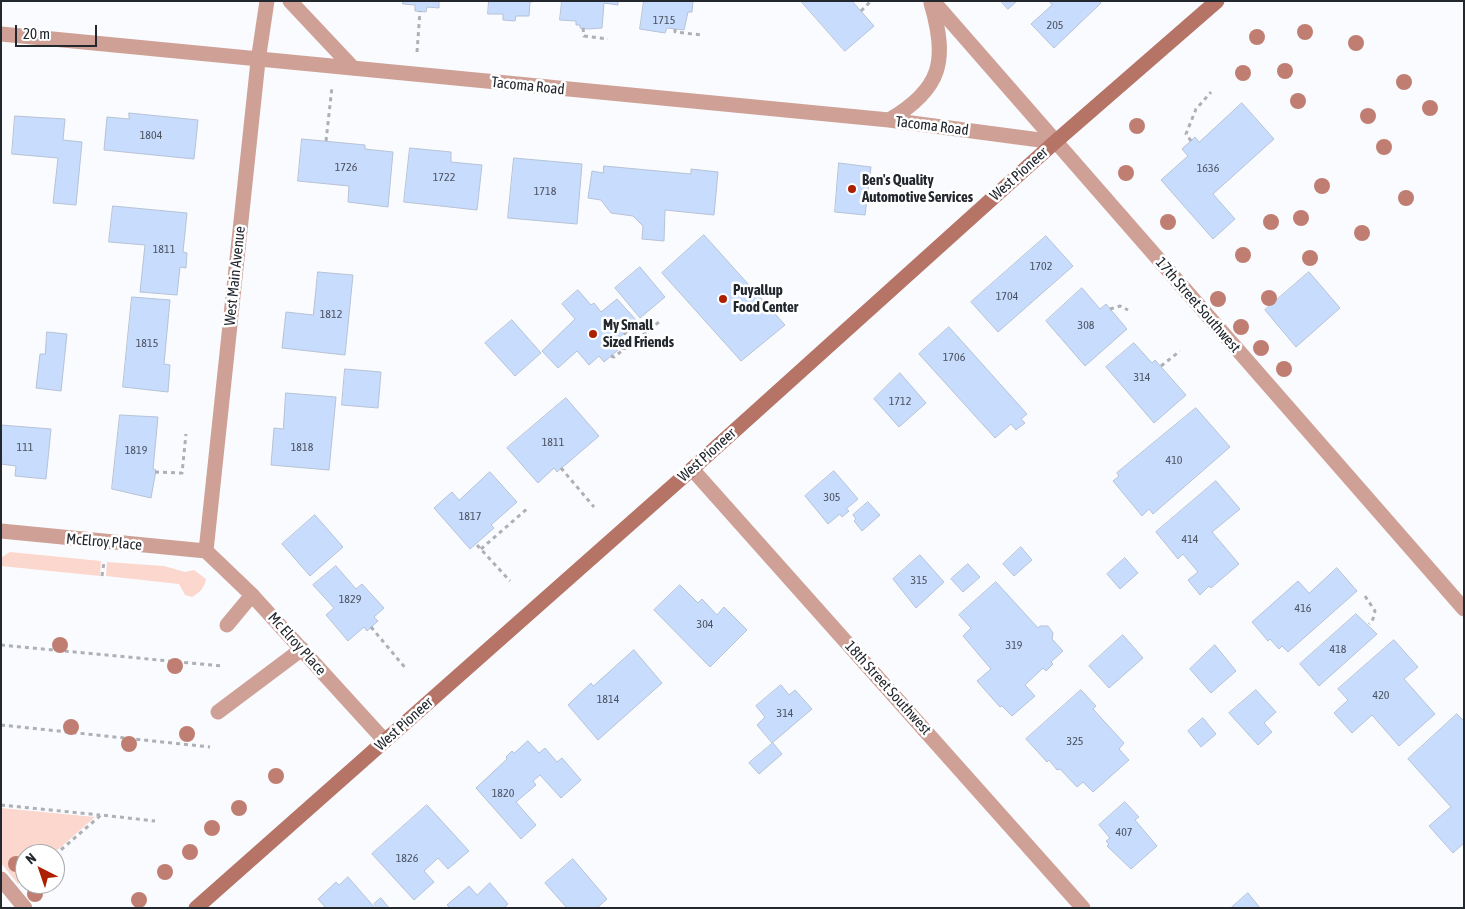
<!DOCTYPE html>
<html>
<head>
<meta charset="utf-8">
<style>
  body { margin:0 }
  #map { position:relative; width:1465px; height:909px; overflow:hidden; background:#f9fbff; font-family:"Asap Condensed",sans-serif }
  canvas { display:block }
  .frame { position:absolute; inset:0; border:2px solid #23272e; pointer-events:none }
  .north { position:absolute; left:15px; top:844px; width:50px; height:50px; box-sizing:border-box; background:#fff; border:1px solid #a7a9ab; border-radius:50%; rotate:319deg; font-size:14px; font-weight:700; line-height:20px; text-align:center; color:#23272e }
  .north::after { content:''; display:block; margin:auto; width:18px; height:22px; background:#ac1f00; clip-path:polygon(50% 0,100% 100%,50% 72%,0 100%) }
  .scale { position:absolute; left:15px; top:25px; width:82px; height:22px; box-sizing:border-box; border:2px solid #23272e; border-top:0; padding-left:6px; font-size:15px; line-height:18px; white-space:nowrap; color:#23272e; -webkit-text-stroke:4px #fff; paint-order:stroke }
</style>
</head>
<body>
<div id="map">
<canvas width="1465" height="909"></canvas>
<div class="frame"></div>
<div class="north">N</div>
<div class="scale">20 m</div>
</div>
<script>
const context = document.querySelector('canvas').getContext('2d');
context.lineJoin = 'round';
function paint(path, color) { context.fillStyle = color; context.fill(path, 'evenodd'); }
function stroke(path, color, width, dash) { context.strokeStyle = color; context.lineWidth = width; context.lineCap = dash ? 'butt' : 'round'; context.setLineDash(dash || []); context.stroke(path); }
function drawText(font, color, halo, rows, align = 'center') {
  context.font = font + ' "Asap Condensed",sans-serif'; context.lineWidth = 5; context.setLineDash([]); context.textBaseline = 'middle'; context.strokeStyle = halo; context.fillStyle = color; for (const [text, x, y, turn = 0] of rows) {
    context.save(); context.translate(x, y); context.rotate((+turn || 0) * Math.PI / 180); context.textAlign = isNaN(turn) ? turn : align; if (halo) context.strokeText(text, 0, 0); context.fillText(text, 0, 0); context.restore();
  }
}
const green = new Path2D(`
  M 10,552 L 101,561 L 100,576 L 1,566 L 2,557 Z
  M 107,562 L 164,566 L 185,572 L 194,570 L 206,579 C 204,589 200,592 192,597 L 185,595 L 179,584 L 106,576 Z
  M 1,808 L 95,817 L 53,854 L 25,854 L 25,878 L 18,884 L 1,863 Z`);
const building = new Path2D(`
  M 403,1 L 439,1 L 439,8 L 427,7 L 426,12 L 415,11 L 415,5 L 403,4 Z
  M 489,1 L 538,1 L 530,2 L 529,16 L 516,16 L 515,21 L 503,20 L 503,14 L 488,14 Z
  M 562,1 L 618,1 L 618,5 L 604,3 L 602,28 L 588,29 L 580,28 L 580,25 L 576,25 L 576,21 L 560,20 Z
  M 644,1 L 693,1 L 692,12 L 688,12 L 684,30 L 667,28 L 665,33 L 640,29 Z
  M 801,1 L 852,1 L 874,26 L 845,51 Z
  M 1001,1 L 1017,1 L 1008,9 Z
  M 1049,1 L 1099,1 L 1101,3 L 1054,48 L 1031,24 L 1052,5 Z
  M 1242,103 L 1274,139 L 1213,194 L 1235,219 L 1213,239 L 1161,180 L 1188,156 L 1182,149 L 1195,137 L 1199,142 Z
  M 129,113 L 198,120 L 194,159 L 104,150 L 107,117 L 129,119 Z
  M 15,116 L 65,119 L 63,140 L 82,142 L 76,205 L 53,203 L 58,158 L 12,154 Z
  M 302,139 L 365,145 L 365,149 L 393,152 L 388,207 L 348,202 L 349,186 L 298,181 Z
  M 410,148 L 451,152 L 451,162 L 482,165 L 477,210 L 404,202 Z
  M 514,158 L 582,164 L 577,224 L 508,218 Z
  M 839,163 L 871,167 L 865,215 L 835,212 Z
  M 604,166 L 691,174 L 691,169 L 718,172 L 714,215 L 665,210 L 664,241 L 642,239 L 643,226 L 633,216 L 611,213 L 601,200 L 588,198 L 592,171 L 603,173 Z
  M 113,206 L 187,213 L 183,252 L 187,253 L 186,268 L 180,267 L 177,295 L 140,292 L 145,245 L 109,242 Z
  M 704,235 L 785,325 L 741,361 L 662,273 Z
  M 1046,236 L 1073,266 L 998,332 L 971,302 Z
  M 640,267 L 665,297 L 640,318 L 615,288 Z
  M 318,272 L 353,275 L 345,355 L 282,348 L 286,312 L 313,315 Z
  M 1309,272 L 1340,308 L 1296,347 L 1265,310 Z
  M 1082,288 L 1100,309 L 1106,304 L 1127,329 L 1085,366 L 1046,321 Z
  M 578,290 L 591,305 L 594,303 L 601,312 L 617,299 L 637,321 L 613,344 L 618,350 L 604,362 L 599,356 L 589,365 L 577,351 L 558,368 L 542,351 L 575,319 L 562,304 Z
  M 132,297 L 170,300 L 164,364 L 170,365 L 168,392 L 123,387 Z
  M 512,320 L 541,353 L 515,376 L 485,343 Z
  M 949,327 L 1027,414 L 1021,419 L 1025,423 L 1016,430 L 1011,424 L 995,438 L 919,354 Z
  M 47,332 L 67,334 L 61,391 L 36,388 L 40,354 L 45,354 Z
  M 1134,343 L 1152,363 L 1155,360 L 1186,395 L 1154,423 L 1106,367 Z
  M 345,369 L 381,372 L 378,408 L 342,405 Z
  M 900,373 L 926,403 L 899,427 L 874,399 Z
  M 286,393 L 336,397 L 329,470 L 271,465 L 274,428 L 283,429 Z
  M 566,398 L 599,436 L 557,472 L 554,468 L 538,483 L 507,448 Z
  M 1196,408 L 1230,447 L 1153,514 L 1149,509 L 1142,516 L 1113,481 L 1119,476 L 1117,473 Z
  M 120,415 L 158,417 L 153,469 L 156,470 L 151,498 L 112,489 Z
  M 1,425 L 51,429 L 46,479 L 15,476 L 16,466 L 1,464 Z
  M 834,471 L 858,499 L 846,509 L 849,511 L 842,517 L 840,514 L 828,524 L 805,496 Z
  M 490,472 L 517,502 L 491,525 L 494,528 L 470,549 L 434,508 L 452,492 L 459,500 Z
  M 1216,481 L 1240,509 L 1212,532 L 1239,564 L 1211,588 L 1209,586 L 1200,595 L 1188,580 L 1198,572 L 1183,554 L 1178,559 L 1156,532 Z
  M 868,502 L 880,515 L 862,531 L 854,521 L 856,519 L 853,515 Z
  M 315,515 L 343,547 L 310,576 L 282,544 Z
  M 1021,547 L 1032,560 L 1014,576 L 1003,564 Z
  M 920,555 L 944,582 L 916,608 L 893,579 Z
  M 1125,558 L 1138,573 L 1120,589 L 1107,574 Z
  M 968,564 L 980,577 L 963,592 L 951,579 Z
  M 336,566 L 356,589 L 362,584 L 384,608 L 374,617 L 378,621 L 367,631 L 364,627 L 348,641 L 326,615 L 334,608 L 313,585 Z
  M 1337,568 L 1357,591 L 1288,652 L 1282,646 L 1279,649 L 1270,639 L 1268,641 L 1252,622 L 1298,581 L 1309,593 Z
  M 996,582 L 1038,628 L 1040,626 L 1048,626 L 1053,633 L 1052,639 L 1063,651 L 1051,662 L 1053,664 L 1046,671 L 1043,668 L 1025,685 L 1035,696 L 1012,716 L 1002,706 L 1000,707 L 977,681 L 991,669 L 963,636 L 971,628 L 959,615 Z
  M 680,585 L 698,603 L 702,599 L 717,615 L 724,607 L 747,630 L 710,667 L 654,610 Z
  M 1356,614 L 1377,634 L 1319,686 L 1300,664 Z
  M 1123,635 L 1143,658 L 1109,688 L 1089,666 Z
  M 1394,640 L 1418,667 L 1404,679 L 1435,714 L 1399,746 L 1372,715 L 1352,733 L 1334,713 L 1348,700 L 1338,689 Z
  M 1215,645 L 1236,671 L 1211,693 L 1190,669 Z
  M 634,650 L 662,683 L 598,740 L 568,705 L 591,683 L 593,686 Z
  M 781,685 L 789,695 L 795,690 L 812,709 L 772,743 L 757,725 L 765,717 L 756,706 Z
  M 1081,690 L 1096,706 L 1093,709 L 1124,743 L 1119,749 L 1129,760 L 1093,792 L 1083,782 L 1077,787 L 1060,769 L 1057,770 L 1049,760 L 1047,762 L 1026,739 Z
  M 1256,690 L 1276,712 L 1264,723 L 1272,732 L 1258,745 L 1229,713 Z
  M 1457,714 L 1464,721 L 1464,843 L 1453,853 L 1429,826 L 1451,807 L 1408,759 Z
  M 1203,718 L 1216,734 L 1201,747 L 1188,731 Z
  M 528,741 L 539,753 L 545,748 L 557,762 L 562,758 L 581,780 L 561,798 L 540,775 L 533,781 L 536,785 L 516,802 L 536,825 L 521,839 L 476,788 L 507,759 L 506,757 L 512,751 L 514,753 Z
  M 773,743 L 782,754 L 759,774 L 749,763 Z
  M 1125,802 L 1139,817 L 1135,820 L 1157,846 L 1131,869 L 1107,846 L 1109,844 L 1106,841 L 1110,838 L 1099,825 Z
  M 427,805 L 469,851 L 448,869 L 438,858 L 424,871 L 434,882 L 414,900 L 372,854 Z
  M 573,859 L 607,899 L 597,908 L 567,908 L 545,883 Z
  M 348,877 L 375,908 L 326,908 L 318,899 L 336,882 L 339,885 Z
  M 490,883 L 508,904 L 504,908 L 450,908 L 447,905 L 469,886 L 477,895 Z
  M 1248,893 L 1260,908 L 1231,908 Z
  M 381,898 L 389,908 L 391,908 L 377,908 L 374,904 Z`);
const path = new Path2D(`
  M 861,11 L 871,1
  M 583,28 L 584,36 L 608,39
  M 675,29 L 675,32 L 702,35
  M 417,52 L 420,11
  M 326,141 L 332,87
  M 1191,141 L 1186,134 L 1196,109 L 1211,92
  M 1110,309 L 1120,306 L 1128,310
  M 623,350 L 623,335 L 640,320 L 648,330
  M 611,356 L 614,357 L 659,322
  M 1161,366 L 1180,351
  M 561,468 L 594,507
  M 155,472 L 182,473 L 186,434
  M 477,545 L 510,581
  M 481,549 L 528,508
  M 102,576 L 104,562
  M 1365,596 L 1375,611 L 1373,619 L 1369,624
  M 371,627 L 407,670
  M 1,645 L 222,666
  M 1,725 L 210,747
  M 1,805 L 100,815
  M 55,855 L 101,815 L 155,821`);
const lane = new Path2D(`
  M 227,625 L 252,595
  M 218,712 L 302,649
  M 1,879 L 25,908`);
const street = new Path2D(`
  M 290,1 L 353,68
  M 933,1 L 1464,609
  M 1,34 L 889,120 L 1055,142
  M 889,120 C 942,89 948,60 931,3
  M 692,469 L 1083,908
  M 1,531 L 206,551
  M 206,551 L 258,61 L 267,1
  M 206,551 L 252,595 L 385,741`);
const secondary = new Path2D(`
  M 196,908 L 692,469 L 1055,142 L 1217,1`);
const trees = [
  [1305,32],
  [1257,37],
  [1356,43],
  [1285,71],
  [1243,73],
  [1404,82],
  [1298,101],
  [1430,108],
  [1368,116],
  [1137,126],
  [1384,147],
  [1126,173],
  [1322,186],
  [1406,198],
  [1301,218],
  [1168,222],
  [1271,222],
  [1362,233],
  [1243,255],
  [1310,258],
  [1269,298],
  [1218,299],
  [1241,327],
  [1261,348],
  [1284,369],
  [60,645],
  [175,666],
  [71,727],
  [187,734],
  [129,744],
  [276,776],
  [239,808],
  [212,828],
  [190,852],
  [16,864],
  [165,872],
  [35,894],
  [139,900]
];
const markers = [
  [852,189,5,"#ac1f00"],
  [723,299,5,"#ac1f00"],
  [593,334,5,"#ac1f00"]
];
const numberNames = [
  ["1715",664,20],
  ["205",1055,25],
  ["1804",151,135],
  ["1726",346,167],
  ["1636",1208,168],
  ["1722",444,177],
  ["1718",545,191],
  ["1811",164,249],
  ["1702",1041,266],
  ["1704",1007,296],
  ["1812",331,314],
  ["308",1086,325],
  ["1815",147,343],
  ["1706",954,357],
  ["314",1142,377],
  ["1712",900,401],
  ["1811",553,442],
  ["111",25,447],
  ["1818",302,447],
  ["1819",136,450],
  ["410",1174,460],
  ["305",832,497],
  ["1817",470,516],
  ["414",1190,539],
  ["315",919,580],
  ["1829",350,599],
  ["416",1303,608],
  ["304",705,624],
  ["319",1014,645],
  ["418",1338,649],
  ["420",1381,695],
  ["1814",608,699],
  ["314",785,713],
  ["325",1075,741],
  ["1820",503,793],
  ["407",1124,832],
  ["1826",407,858]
];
const streetNames = [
  ["Tacoma Road",528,86,6],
  ["Tacoma Road",932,126,7],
  ["West Pioneer",1019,174,-42],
  ["West Main Avenue",235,276,-84],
  ["17th Street Southwest",1198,305,49],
  ["West Pioneer",707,455,-42],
  ["McElroy Place",104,542,5],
  ["Mc Elroy Place",297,644,48],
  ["18th Street Southwest",888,688,48],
  ["West Pioneer",404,724,-42]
];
const poiNames = [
  ["Ben's Quality",862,180],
  ["Automotive Services",862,197],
  ["Puyallup",733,290],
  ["Food Center",733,307],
  ["My Small",603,325],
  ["Sized Friends",603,342]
];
paint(green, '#fcd7ce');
paint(building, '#c8dcfe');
stroke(building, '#b6c2d5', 1);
stroke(path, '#adb0b5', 3, [4, 4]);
stroke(lane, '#cfa196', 15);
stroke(street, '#cfa196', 15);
stroke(secondary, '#b67466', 15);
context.fillStyle = '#c07e73';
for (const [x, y] of trees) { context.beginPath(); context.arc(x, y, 8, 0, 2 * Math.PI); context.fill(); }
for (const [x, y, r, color] of markers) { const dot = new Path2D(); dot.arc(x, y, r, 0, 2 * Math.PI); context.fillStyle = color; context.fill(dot); stroke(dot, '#fff', 2); }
drawText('12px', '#4c5462', null, numberNames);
drawText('15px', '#23272e', '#fff', streetNames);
drawText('bold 15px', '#23272e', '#fff', poiNames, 'left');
</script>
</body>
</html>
